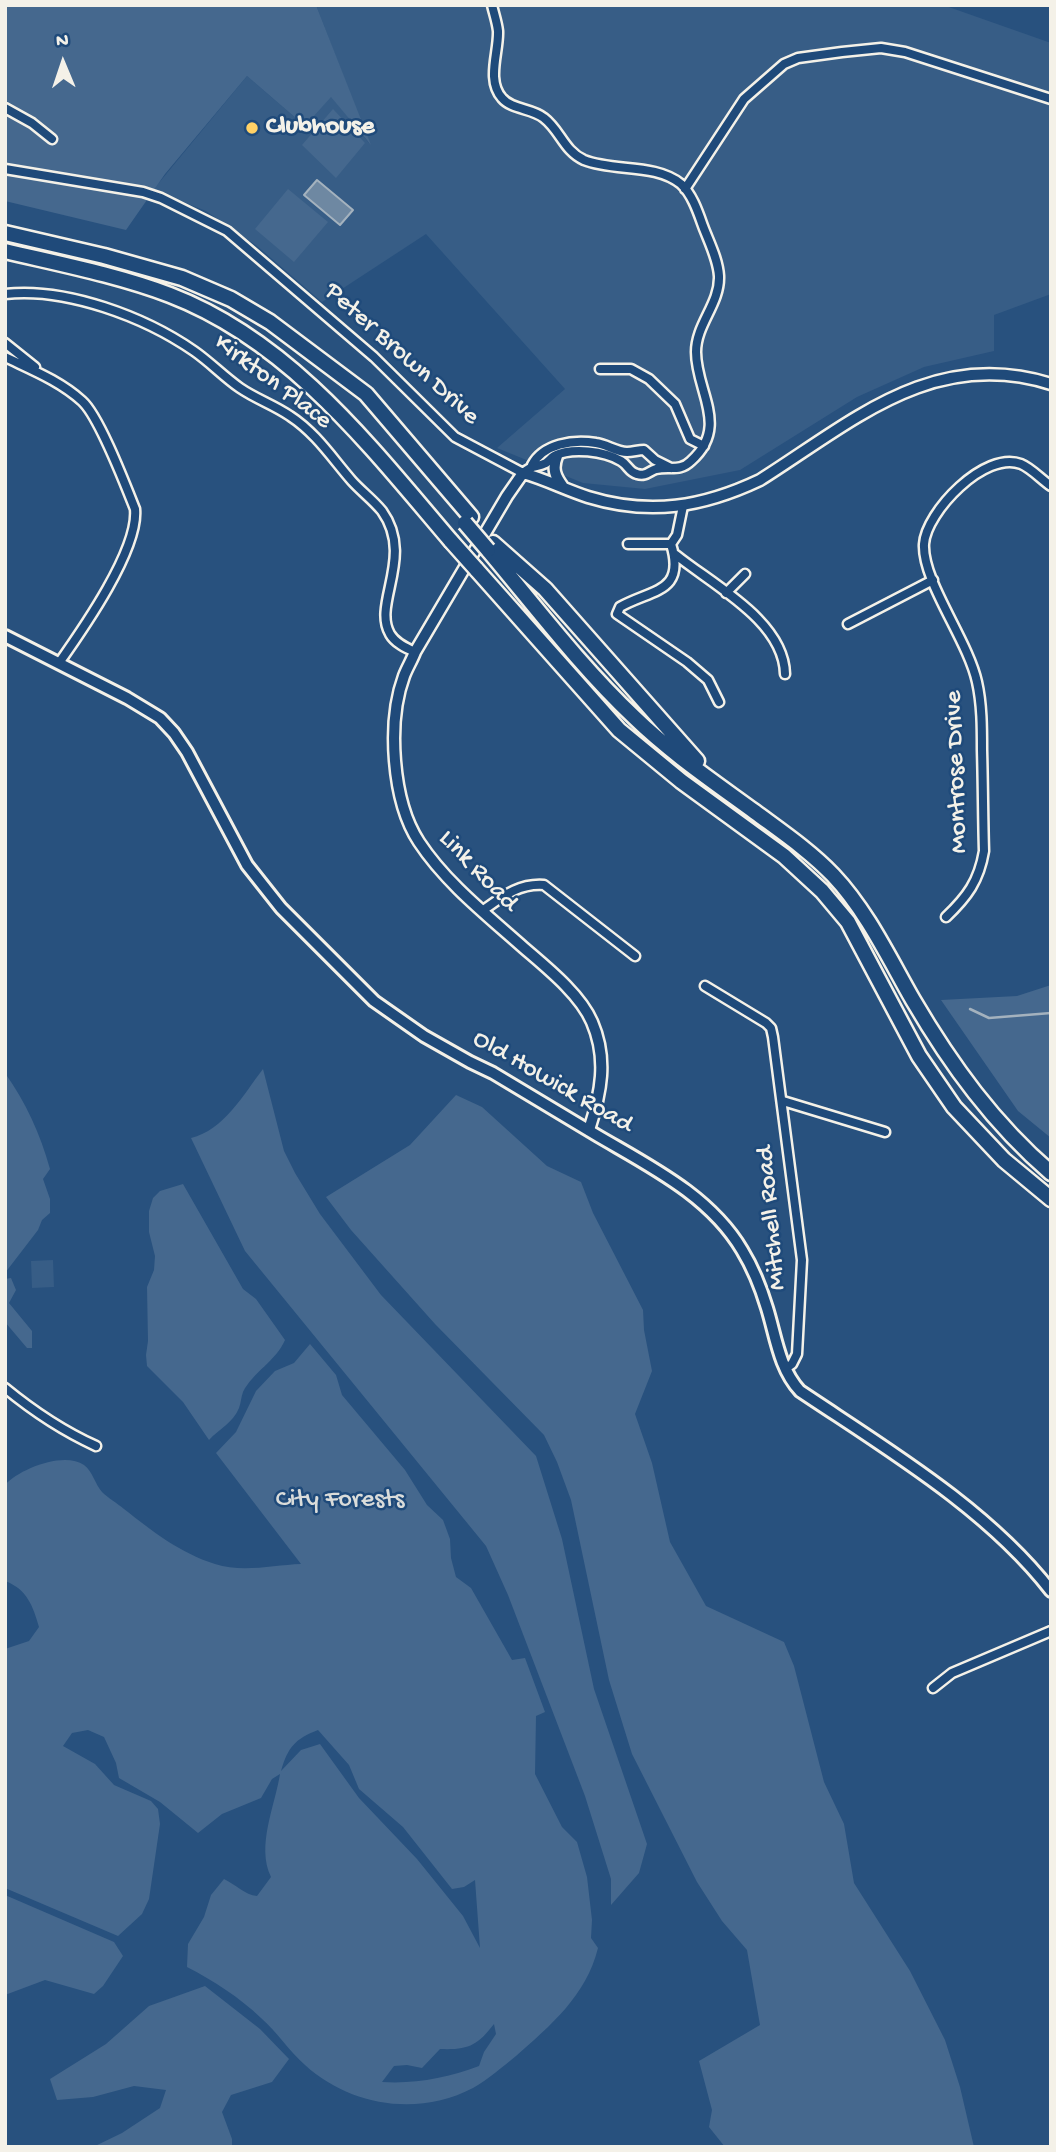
<!DOCTYPE html>
<html>
<head>
<meta charset="utf-8">
<style>
  body { margin:0 }
  #map { position:relative; width:1056px; height:2152px; overflow:hidden; background:#28517e; font-family:"Gochi Hand",sans-serif }
  canvas { display:block }
  .frame { position:absolute; inset:0; border:7px solid #f4f1e8; pointer-events:none }
  .north { position:absolute; left:28px; top:28px; width:70px; height:70px; -webkit-text-stroke:5px #1f4a7a; paint-order:stroke; rotate:358deg; font-size:19px; font-weight:700; line-height:28px; text-align:center; color:#f4f1e8 }
  .north::after { content:''; display:block; margin:auto; width:24px; height:32px; background:#f4f1e8; clip-path:polygon(50% 0,100% 100%,50% 72%,0 100%) }
</style>
</head>
<body>
<div id="map">
<canvas width="1056" height="2152"></canvas>
<div class="frame"></div>
<div class="north">N</div>
</div>
<script>
const context = document.querySelector('canvas').getContext('2d');
context.lineJoin = 'round';
function paint(path, color) { context.fillStyle = color; context.fill(path, 'evenodd'); }
function stroke(path, color, width, dash) { context.strokeStyle = color; context.lineWidth = width; context.lineCap = dash ? 'butt' : 'round'; context.setLineDash(dash || []); context.stroke(path); }
function drawText(font, color, halo, rows, align = 'center') {
  context.font = font + ' "Gochi Hand",sans-serif'; context.lineWidth = 5; context.setLineDash([]); context.textBaseline = 'middle'; context.strokeStyle = halo; context.fillStyle = color; for (const [text, x, y, turn = 0] of rows) {
    context.save(); context.translate(x, y); context.rotate((+turn || 0) * Math.PI / 180); context.textAlign = isNaN(turn) ? turn : align; if (halo) context.strokeText(text, 0, 0); context.fillText(text, 0, 0); context.restore();
  }
}
const built = new Path2D(`
  M 316,5 L 943,5 L 1051,43 L 1051,294 L 994,315 L 994,351 L 924,367 L 857,397 L 740,470 L 645,489 L 583,483 L 497,448 L 565,389 L 426,234 L 322,302 L 257,246 L 206,211 L 153,190 L 247,76 L 305,126 L 331,96 L 369,143 Z
  M 53,1260 L 54,1287 L 32,1288 L 31,1261 Z`);
const green = new Path2D(`
  M 5,5 L 316,5 L 371,145 L 331,97 L 305,126 L 247,76 L 165,174 L 126,230 L 5,201 Z
  M 333,109 L 365,143 L 336,178 L 302,145 Z
  M 288,189 L 328,222 L 294,262 L 255,229 Z
  M 1051,985 L 1051,1138 L 1018,1111 L 941,1000 L 1017,996 Z
  M 263,1069 L 284,1151 L 295,1173 L 320,1214 L 381,1295 L 536,1456 L 562,1539 L 594,1689 L 647,1844 L 639,1873 L 611,1905 L 611,1879 L 585,1796 L 508,1595 L 486,1546 L 245,1251 L 191,1138 C 224,1130 243,1095 263,1069 Z
  M 5,1073 C 26,1103 40,1133 50,1169 L 43,1179 L 50,1199 L 50,1213 L 42,1220 L 38,1230 L 5,1273 Z
  M 456,1095 L 482,1107 L 547,1166 L 581,1182 L 593,1213 L 643,1310 L 644,1330 L 652,1371 L 635,1414 L 652,1463 L 670,1542 L 706,1606 L 784,1642 L 794,1666 L 824,1782 L 844,1824 L 854,1883 L 910,1971 L 945,2040 L 960,2087 L 974,2147 L 725,2147 L 709,2127 L 712,2110 L 699,2061 L 760,2025 L 747,1950 L 722,1921 L 697,1882 L 632,1754 L 609,1680 L 571,1500 L 557,1462 L 544,1435 L 435,1324 L 351,1230 L 326,1197 L 410,1145 Z
  M 183,1184 L 243,1289 L 256,1299 L 285,1340 C 276,1361 253,1372 243,1392 C 241,1397 241,1403 239,1408 C 233,1423 219,1429 209,1440 L 183,1402 L 147,1366 L 146,1355 L 148,1341 L 147,1287 L 154,1270 L 155,1256 L 149,1232 L 149,1211 L 153,1198 L 160,1191 Z
  M 11,1278 L 16,1290 L 9,1303 L 32,1331 L 32,1348 L 27,1348 L 5,1322 L 5,1279 Z
  M 310,1344 L 336,1375 L 342,1395 L 405,1470 L 427,1505 L 443,1520 L 450,1539 L 451,1558 L 456,1577 L 471,1588 L 512,1660 L 525,1658 L 545,1712 L 536,1716 L 535,1774 L 562,1827 L 577,1842 L 587,1877 L 592,1920 L 591,1938 L 598,1948 C 586,1996 551,2025 516,2056 C 502,2067 489,2079 473,2088 C 418,2117 350,2106 305,2065 C 289,2051 277,2032 261,2018 C 239,1997 214,1981 187,1967 L 188,1944 L 204,1917 L 211,1895 L 224,1879 C 235,1884 245,1895 257,1896 L 271,1877 C 256,1846 275,1806 280,1774 L 272,1779 L 261,1798 L 222,1814 L 198,1833 L 160,1802 L 119,1778 L 116,1763 L 104,1737 L 88,1730 L 72,1733 L 63,1746 L 95,1764 L 114,1785 L 151,1801 L 158,1809 L 160,1824 L 149,1899 L 142,1914 L 118,1936 L 5,1888 L 5,1649 L 29,1641 L 39,1627 C 33,1606 27,1589 5,1581 L 5,1485 C 19,1469 64,1451 84,1465 C 93,1472 95,1484 102,1492 C 108,1498 117,1503 124,1509 C 152,1531 180,1553 215,1564 C 242,1573 274,1565 301,1564 L 216,1453 L 236,1432 L 256,1391 L 275,1371 L 294,1363 ZM 318,1730 L 349,1765 L 359,1789 L 403,1827 L 452,1889 L 464,1887 L 475,1880 L 480,1948 L 463,1916 L 417,1859 L 359,1798 L 320,1744 L 301,1750 L 281,1771 C 288,1747 295,1739 318,1730 ZM 494,2024 L 496,2034 L 484,2052 L 479,2066 C 447,2078 416,2084 382,2082 L 394,2066 L 407,2065 L 422,2068 L 440,2049 C 468,2050 477,2046 494,2024 Z
  M 5,1895 L 114,1942 L 123,1956 L 103,1986 L 94,1994 L 45,1980 L 5,1995 Z
  M 205,1986 L 260,2029 L 289,2059 L 272,2082 L 231,2095 L 222,2112 L 232,2139 L 232,2147 L 93,2147 L 122,2133 L 160,2108 L 166,2090 L 134,2086 L 93,2097 L 57,2100 L 50,2079 L 106,2044 L 149,2006 Z`);
const water = new Path2D(`
  M 317,180 L 353,210 L 340,225 L 304,195 Z`);
const stream = new Path2D(`
  M 970,1009 L 989,1018 L 1051,1013`);
const minor = new Path2D(`
  M 5,108 L 32,123 L 52,139
  M 5,169 L 143,192 L 161,198 L 227,231 L 374,357 L 455,437 L 523,473 C 533,464 536,468 546,463 C 549,461 551,458 554,456 C 572,447 604,451 621,461 C 628,465 629,472 637,474 C 646,477 649,471 656,469 C 670,466 680,472 691,461 C 730,426 696,392 696,352 C 696,324 720,304 719,276 C 718,259 709,242 703,226 C 698,212 692,194 681,184 C 655,163 614,172 584,160 C 564,151 560,130 544,118 C 532,108 512,110 502,98 C 486,80 499,52 498,31 C 497,22 494,14 492,5
  M 685,189 L 744,99 L 784,64 L 798,58 L 842,52 L 881,48 L 905,52 L 1051,99
  M 5,294 C 66,287 145,317 194,351 C 210,362 224,377 240,388 C 256,399 274,405 290,416 C 316,433 332,458 352,481 C 361,491 373,500 382,511 C 415,557 372,604 390,634 C 395,643 406,648 415,652
  M 5,343 L 35,367
  M 5,357 C 32,370 60,381 82,401 C 99,416 125,484 135,509 C 139,549 83,629 59,663
  M 600,369 L 631,369 L 649,379 L 675,404 L 690,439 L 704,446
  M 532,465 C 543,444 573,439 596,443 C 606,444 617,452 627,452 C 633,452 638,450 644,450 L 655,460 L 671,468
  M 628,544 L 671,544 L 677,535 L 683,506
  M 671,544 C 686,593 652,589 620,607 L 617,614 L 687,662 L 708,680 L 719,702
  M 676,555 C 713,585 784,621 785,674
  M 726,593 L 745,574
  M 848,624 L 933,580
  M 482,911 C 502,897 519,883 544,885 L 635,956
  M 946,917 C 967,897 979,881 984,851 C 983,818 983,784 982,750 C 982,728 982,704 977,682 C 968,640 922,581 924,544 C 926,512 985,450 1021,464 C 1031,468 1042,480 1051,486
  M 705,986 L 766,1023 L 771,1028 L 773,1037 L 802,1260 L 797,1354 L 792,1364 L 785,1369
  M 783,1101 L 885,1132
  M 5,1388 C 33,1411 63,1431 96,1446
  M 933,1688 L 952,1673 L 1051,1631`);
const tertiary = new Path2D(`
  M 557,456 C 552,469 555,476 563,487
  M 589,1130 C 601,1093 608,1059 592,1022 C 580,994 546,967 524,948 C 487,915 446,883 419,842 C 392,801 387,722 404,676 C 407,668 412,660 415,652 L 507,496 L 523,473 C 545,479 566,490 588,497 C 650,516 703,507 760,480 C 852,422 933,347 1051,384`);
const secondary = new Path2D(`
  M 5,636 L 127,698 L 160,718 L 174,733 L 187,752 L 247,865 L 281,908 L 374,1001 L 424,1036 L 470,1062 L 493,1073 C 528,1094 563,1115 598,1136 C 651,1167 710,1196 742,1250 C 753,1268 761,1288 767,1308 C 776,1337 779,1368 800,1391 C 885,1448 988,1509 1051,1591`);
const motorway = new Path2D(`
  M 5,233 L 104,256 L 182,278 L 231,299 L 270,322 L 366,394 L 471,517
  M 5,251 C 60,264 117,275 170,295 C 290,341 370,446 451,541
  M 493,543 L 545,589 L 697,761
  M 488,550 C 535,606 581,667 634,717 C 671,753 714,782 755,812 C 782,832 810,851 833,875 C 867,911 889,958 913,1000 C 951,1065 994,1124 1051,1173
  M 476,569 L 619,730 L 681,781 L 784,856 L 822,891 L 848,922 L 919,1056 L 954,1107 L 1004,1160 L 1051,1199`);
const motorwayBridge = new Path2D(`
  M 465,523 L 488,550
  M 451,541 L 476,569`);
const markers = [
  [252,128,7,"#ffd166"]
];
const poiNames = [
  ["Clubhouse",266,128]
];
const streetNames = [
  ["Peter Brown Drive",401,355,42],
  ["Kirkton Place",272,383,37],
  ["Montrose Drive",958,772,-92],
  ["Link Road",477,872,46],
  ["Old Howick Road",552,1083,30],
  ["Mitchell Road",773,1218,-95]
];
const parkNames = [
  ["City Forests",340,1501]
];
paint(built, '#375d86');
paint(green, '#45688e');
paint(water, '#6e88a2');
stroke(water, '#a4b2be', 2);
stroke(stream, '#a4b2be', 2.5);
stroke(minor, '#f4f1e8', 13);
stroke(tertiary, '#f4f1e8', 15);
stroke(secondary, '#f4f1e8', 16);
stroke(motorway, '#f4f1e8', 19);
stroke(minor, '#1f4a7a', 8);
stroke(tertiary, '#1f4a7a', 10);
stroke(secondary, '#1f4a7a', 10);
stroke(motorway, '#1f4a7a', 14);
stroke(motorwayBridge, '#f4f1e8', 19, []);
stroke(motorwayBridge, '#1f4a7a', 14);
for (const [x, y, r, color] of markers) { const dot = new Path2D(); dot.arc(x, y, r, 0, 2 * Math.PI); context.fillStyle = color; context.fill(dot); stroke(dot, '#1f4a7a', 2.5); }
drawText('bold 26px', '#f4f1e8', '#1f4a7a', poiNames, 'left');
drawText('26px', '#f4f1e8', '#1f4a7a', streetNames);
drawText('26px', '#dadcda', '#1f4a7a', parkNames);
</script>
</body>
</html>
